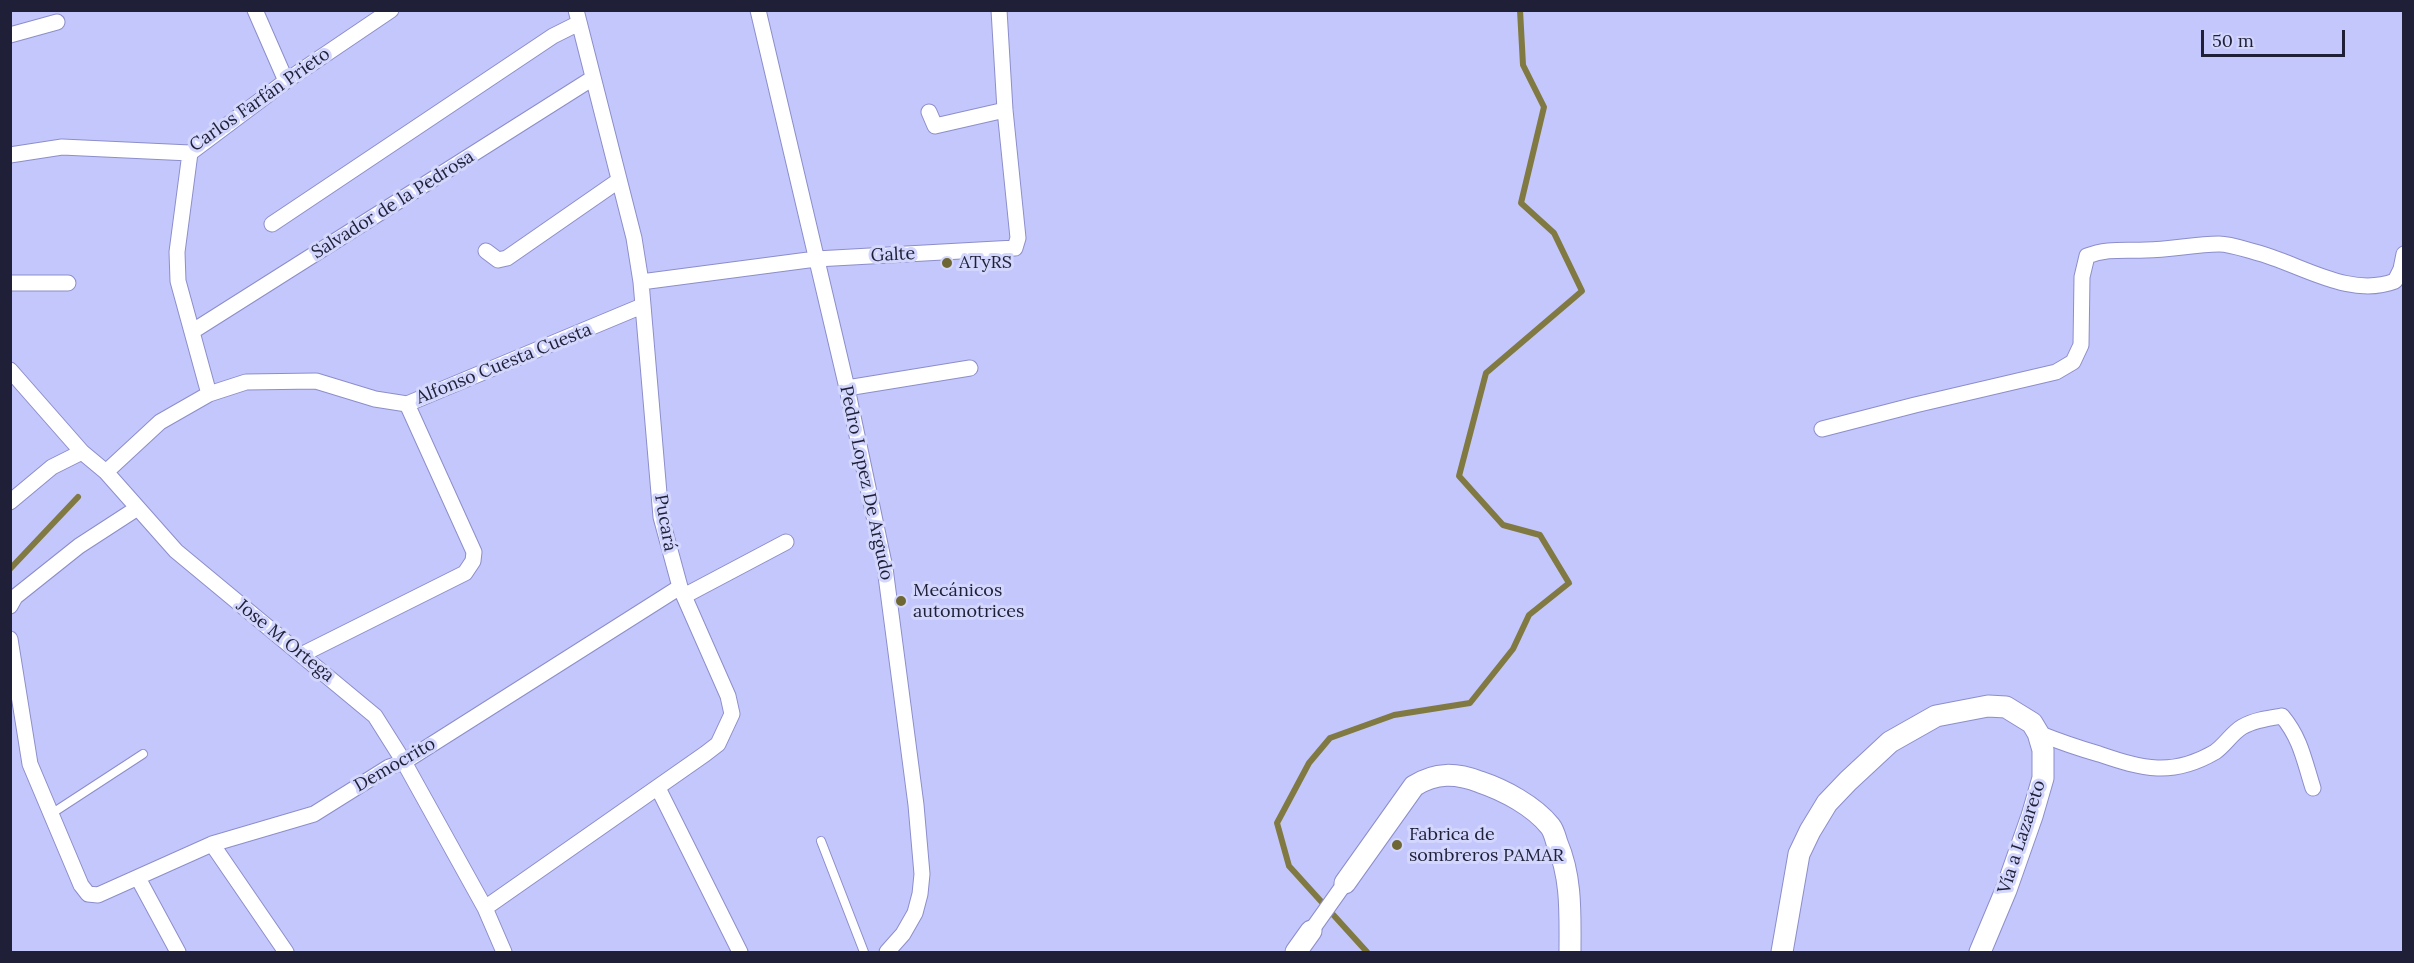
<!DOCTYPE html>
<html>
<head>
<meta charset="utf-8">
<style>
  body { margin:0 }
  #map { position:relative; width:2414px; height:963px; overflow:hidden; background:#c4c7fb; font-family:Lora,serif }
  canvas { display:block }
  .frame { position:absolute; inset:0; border:12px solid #1f1f37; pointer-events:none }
  .scale { position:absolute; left:2201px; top:30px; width:144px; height:27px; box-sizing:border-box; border:3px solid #1f1f37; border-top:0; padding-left:8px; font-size:18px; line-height:21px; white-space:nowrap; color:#1f1f37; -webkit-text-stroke:4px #d3d6fd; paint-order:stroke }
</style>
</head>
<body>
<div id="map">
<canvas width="2414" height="963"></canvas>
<div class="frame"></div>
<div class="scale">50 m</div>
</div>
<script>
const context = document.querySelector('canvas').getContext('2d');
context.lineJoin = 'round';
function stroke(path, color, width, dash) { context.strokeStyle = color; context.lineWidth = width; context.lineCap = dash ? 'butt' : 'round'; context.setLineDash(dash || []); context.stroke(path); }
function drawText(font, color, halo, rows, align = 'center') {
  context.font = font + ' Lora,serif'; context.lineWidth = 6; context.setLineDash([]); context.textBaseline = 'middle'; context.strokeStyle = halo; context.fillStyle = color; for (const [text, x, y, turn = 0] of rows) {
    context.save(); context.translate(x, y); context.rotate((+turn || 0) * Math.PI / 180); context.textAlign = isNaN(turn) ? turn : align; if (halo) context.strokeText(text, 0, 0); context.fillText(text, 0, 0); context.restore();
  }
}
const stream = new Path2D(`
  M 10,569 L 78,497
  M 1367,952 L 1289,866 L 1277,823 L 1309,763 L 1330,738 L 1394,715 L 1470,703 L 1513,649 L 1529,615 L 1569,583 L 1540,535 L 1503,525 L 1459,476 L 1486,373 L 1582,291 L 1554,233 L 1521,203 L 1544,107 L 1523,65 L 1520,10`);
const lane = new Path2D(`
  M 51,814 L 143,754
  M 821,841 L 864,952`);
const street = new Path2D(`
  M 255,10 L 286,81
  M 758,10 L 847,388 L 885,568 L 916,805 L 922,874 L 920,894 L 915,913 L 903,934 L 887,952
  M 10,35 L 57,22
  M 929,112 L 935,126 L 1005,110
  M 190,153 L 177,252 L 178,281 L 209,394
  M 10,155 L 62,147 L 190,153 L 286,81 L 391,10
  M 272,224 L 553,36 L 579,23
  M 486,251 L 498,260 L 507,258 L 618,181
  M 641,282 L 816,259 L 1015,248 L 1018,238 L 1005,110 L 999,10
  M 10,283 L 68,283
  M 193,331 L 593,78
  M 10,370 L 82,452 L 106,472 L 176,551 L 375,716 L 404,762 L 485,908 L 504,952
  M 847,388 L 970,368
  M 1822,429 L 1915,405 L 2056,372 L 2073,362 L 2081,345 L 2082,277 L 2087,256 C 2107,248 2125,251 2146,250 C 2170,250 2195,244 2219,244 C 2230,244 2244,249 2255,252 C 2299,263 2349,299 2395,281 L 2401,269 L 2404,254
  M 106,472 L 160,422 L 209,394 L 246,382 L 316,381 L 375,399 L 407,404 L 642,306
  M 10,502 L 52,467 L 82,452
  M 684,596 L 786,542
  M 10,606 L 15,597 L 79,546 L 136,509
  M 10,639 L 30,764 L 81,885 L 88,894 L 98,895 L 212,844 L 314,814 L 389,767 L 404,762 L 680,587
  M 303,654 L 465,573 L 473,561 L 474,552 L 407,404
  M 2038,733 C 2058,741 2078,748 2099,754 C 2143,769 2172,777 2215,752 C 2225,745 2232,733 2242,727 C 2254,720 2269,718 2282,716 C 2301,739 2304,760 2313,788
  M 658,788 L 740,952
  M 212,844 L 286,952
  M 138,878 L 178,952
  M 485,908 L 705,754 L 718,744 L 732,714 L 728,696 L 680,587 L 661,517 L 641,282 L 634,238 L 576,10
  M 1311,931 L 1345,883`);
const secondary = new Path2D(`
  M 1345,883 L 1414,786 C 1436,772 1456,773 1480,782 C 1504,790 1534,806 1550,826 C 1554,831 1555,837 1557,843 C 1572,878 1570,915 1570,952
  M 1296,952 L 1311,931
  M 1782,952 L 1799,854 L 1810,831 L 1827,803 L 1848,781 L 1890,742 L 1936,716 L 1988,706 L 2006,707 L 2032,723 L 2038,733 L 2043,750 L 2043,778 L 2032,816 L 2006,890 L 1980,952`);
const markers = [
  [947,263,6,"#6e6734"],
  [901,601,6,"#6e6734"],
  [1397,845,6,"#6e6734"]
];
const streetNames = [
  ["Carlos Farfán Prieto",260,100,-35],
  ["Salvador de la Pedrosa",393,205,-32],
  ["Galte",893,255,-3],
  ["Alfonso Cuesta Cuesta",504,364,-22],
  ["Pedro Lopez De Argudo",866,483,78],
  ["Pucará",665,523,80],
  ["Jose M Ortega",285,641,39],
  ["Democrito",395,765,-30],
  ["Vía a Lazareto",2022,837,-72]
];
const poiNames = [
  ["ATyRS",959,263],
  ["Mecánicos",913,591],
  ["automotrices",913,612],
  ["Fabrica de",1409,835],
  ["sombreros PAMAR",1409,856]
];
stroke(stream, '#817942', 6);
stroke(lane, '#8c8ecb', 10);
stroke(street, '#8c8ecb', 17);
stroke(secondary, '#8c8ecb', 23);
stroke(lane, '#fff', 8);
stroke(street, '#fff', 15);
stroke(secondary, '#fff', 21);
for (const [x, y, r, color] of markers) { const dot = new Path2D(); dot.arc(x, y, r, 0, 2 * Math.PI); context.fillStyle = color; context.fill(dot); stroke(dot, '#d3d6fd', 2); }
drawText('18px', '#1f1f37', '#d3d6fd', streetNames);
drawText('18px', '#1f1f37', '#d3d6fd', poiNames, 'left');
</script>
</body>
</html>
